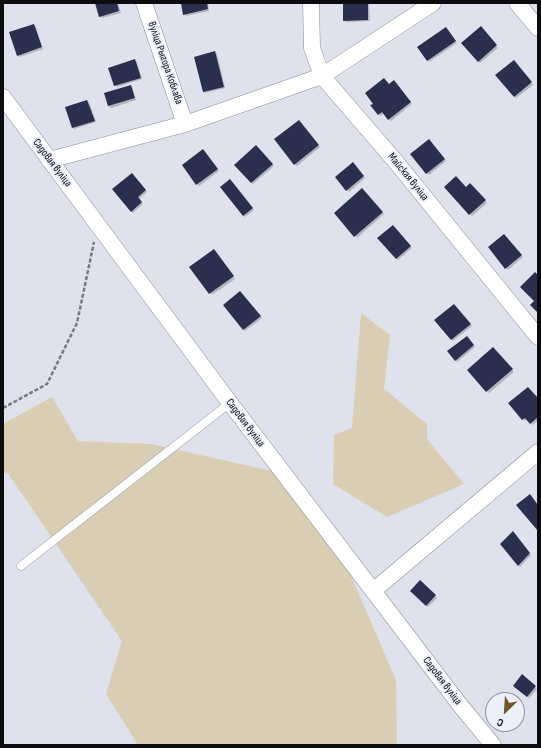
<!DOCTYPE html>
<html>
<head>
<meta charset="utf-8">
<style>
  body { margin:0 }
  #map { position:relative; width:541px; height:748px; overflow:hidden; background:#dfe1ec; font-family:"Sofia Sans Condensed",sans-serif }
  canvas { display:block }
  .frame { position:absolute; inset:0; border:4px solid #0c0c10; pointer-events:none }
  .north { position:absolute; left:485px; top:692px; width:40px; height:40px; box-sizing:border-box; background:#eceffa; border:1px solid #92949c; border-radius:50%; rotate:205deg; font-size:11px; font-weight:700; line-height:16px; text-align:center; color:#0c0c10 }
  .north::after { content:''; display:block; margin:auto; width:14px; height:18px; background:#6f5828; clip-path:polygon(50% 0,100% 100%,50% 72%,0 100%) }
</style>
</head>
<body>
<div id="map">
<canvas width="541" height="748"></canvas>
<div class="frame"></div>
<div class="north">С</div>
</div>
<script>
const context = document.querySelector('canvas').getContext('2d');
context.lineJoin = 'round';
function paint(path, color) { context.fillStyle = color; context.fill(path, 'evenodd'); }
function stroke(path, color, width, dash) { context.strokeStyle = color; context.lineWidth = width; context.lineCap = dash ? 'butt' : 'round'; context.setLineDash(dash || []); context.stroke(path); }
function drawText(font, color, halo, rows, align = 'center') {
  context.font = font + ' "Sofia Sans Condensed",sans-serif'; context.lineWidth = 4; context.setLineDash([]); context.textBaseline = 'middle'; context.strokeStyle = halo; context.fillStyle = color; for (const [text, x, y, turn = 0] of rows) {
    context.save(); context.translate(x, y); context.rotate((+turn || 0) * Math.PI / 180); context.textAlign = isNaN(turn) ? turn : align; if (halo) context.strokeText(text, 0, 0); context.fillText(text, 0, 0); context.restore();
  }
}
const green = new Path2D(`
  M 361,313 L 390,335 L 384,389 L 427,424 L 427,439 L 464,484 L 387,517 L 333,484 L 334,435 L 352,428 Z
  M 52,397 L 78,441 L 151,444 L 272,471 L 346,564 L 396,680 L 397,745 L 138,745 L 106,694 L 122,641 L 7,472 L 3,474 L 3,424 Z`);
const shadow = new Path2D(`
  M 96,3 L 118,3 L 121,13 L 102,18 L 100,16 Z
  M 182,3 L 208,3 L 209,11 L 186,16 L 184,14 Z
  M 344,3 L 369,3 L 370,21 L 346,22 L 344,20 Z
  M 34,25 L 36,27 L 43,49 L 20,57 L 18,55 Z
  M 481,27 L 498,48 L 480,63 L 462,43 Z
  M 448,30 L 457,43 L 429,62 L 428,60 Z
  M 215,52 L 217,54 L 225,88 L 205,93 L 203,92 Z
  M 135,61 L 137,62 L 142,79 L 117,87 L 115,85 Z
  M 513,61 L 533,85 L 516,98 L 497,75 Z
  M 396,83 L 412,104 L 391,121 L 384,113 L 381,116 L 379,114 L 389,86 Z
  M 130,86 L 132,87 L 136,100 L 111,108 L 109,106 L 105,93 Z
  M 87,101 L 89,102 L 96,122 L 74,129 L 73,128 Z
  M 301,123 L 320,147 L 297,166 L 295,164 Z
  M 430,142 L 446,161 L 429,175 L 411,155 Z
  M 256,147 L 274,166 L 253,184 L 236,165 Z
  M 205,152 L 219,171 L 199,186 L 183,165 Z
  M 353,164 L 365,178 L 349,192 L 337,177 Z
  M 131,174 L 147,192 L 139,199 L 143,204 L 133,213 L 113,190 Z
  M 232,182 L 254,210 L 245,217 L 243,215 Z
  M 470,184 L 487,203 L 472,216 L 445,187 L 466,188 Z
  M 362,190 L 384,214 L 357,238 L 335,214 Z
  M 393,226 L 412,248 L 398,260 L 379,238 Z
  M 506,237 L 523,257 L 508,270 L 506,268 Z
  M 216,252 L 235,279 L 212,295 L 191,267 Z
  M 242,294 L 262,318 L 245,331 L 224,306 Z
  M 456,307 L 472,326 L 453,341 L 435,320 Z
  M 468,339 L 475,347 L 457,362 L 455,360 Z
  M 493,348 L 514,372 L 489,393 L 468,370 Z
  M 538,399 L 538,421 L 533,425 L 527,419 L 525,421 L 510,404 Z
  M 514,535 L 531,555 L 520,567 L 501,544 Z
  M 420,582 L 437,598 L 428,607 L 411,591 Z
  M 522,676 L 537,689 L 529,698 L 514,685 Z`);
const building = new Path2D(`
  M 95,3 L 117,3 L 119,11 L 99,17 Z
  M 181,3 L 207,3 L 208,9 L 183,15 Z
  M 343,3 L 368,3 L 368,20 L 343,21 Z
  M 34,24 L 42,47 L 17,56 L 9,32 Z
  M 481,26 L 497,45 L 478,62 L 461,43 Z
  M 446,27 L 456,41 L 427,61 L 417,47 Z
  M 215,51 L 224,87 L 203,92 L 194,57 Z
  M 135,59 L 141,78 L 114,86 L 108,68 Z
  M 514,60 L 532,82 L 514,97 L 495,75 Z
  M 384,78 L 389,84 L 394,80 L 411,102 L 388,120 L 382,112 L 378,115 L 370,105 L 373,104 L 365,93 Z
  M 131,85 L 135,98 L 108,106 L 104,93 Z
  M 87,100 L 95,121 L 72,128 L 65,107 Z
  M 299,120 L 319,145 L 294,165 L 274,139 Z
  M 429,139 L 445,159 L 426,174 L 410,154 Z
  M 256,145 L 273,164 L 251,183 L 234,165 Z
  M 203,149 L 218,169 L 196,185 L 182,165 Z
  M 353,162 L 364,176 L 346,191 L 335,177 Z
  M 132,173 L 146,190 L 138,197 L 142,202 L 131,212 L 112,189 Z
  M 456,176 L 466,187 L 470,183 L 486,200 L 469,215 L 444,187 Z
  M 230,179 L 253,208 L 243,216 L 220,187 Z
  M 362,188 L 383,212 L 354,237 L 334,213 Z
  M 393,225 L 411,246 L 396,259 L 377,238 Z
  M 504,234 L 522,255 L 505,269 L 488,247 Z
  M 214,249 L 234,276 L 209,294 L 189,267 Z
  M 535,272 L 538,275 L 538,313 L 530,305 L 534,301 L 520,287 Z
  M 240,291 L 261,316 L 243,330 L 223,305 Z
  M 454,304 L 471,324 L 451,340 L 434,320 Z
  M 467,336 L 474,345 L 455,361 L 447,351 Z
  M 493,347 L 513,369 L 486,392 L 467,370 Z
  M 528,387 L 538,398 L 538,417 L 530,424 L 525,418 L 522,420 L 508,403 Z
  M 530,494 L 538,505 L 538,531 L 516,505 Z
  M 513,531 L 530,553 L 518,566 L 500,544 Z
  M 420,580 L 436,595 L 426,606 L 410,591 Z
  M 522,674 L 536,686 L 527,697 L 513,686 Z`);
const path = new Path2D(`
  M 3,408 L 47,384 L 77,323 L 94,242`);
const lane = new Path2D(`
  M 21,566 L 230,403`);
const street = new Path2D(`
  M 144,3 L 185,124
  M 311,3 L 312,48 L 322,76 L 396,162 L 538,337
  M 517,3 L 538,28
  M 3,97 L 230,403 L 460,705 L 493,745
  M 49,160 L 185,124 L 322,76 L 433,3
  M 373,591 L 538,452`);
const streetNames = [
  ["вуліца Рыгора Коблава",165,63,71],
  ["Садовая вуліца",52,163,53],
  ["Майская вуліца",408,177,51],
  ["Садовая вуліца",245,423,53],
  ["Садовая вуліца",442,681,53]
];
paint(green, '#d9cdb4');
paint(shadow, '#0003');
paint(building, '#2b2f4e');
stroke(lane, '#898b95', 9);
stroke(street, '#898b95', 17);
stroke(path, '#787a81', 2.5, [4, 2]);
stroke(lane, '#fff', 8);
stroke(street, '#fff', 16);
drawText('11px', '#0c0c10', '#eceffa', streetNames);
</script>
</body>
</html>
